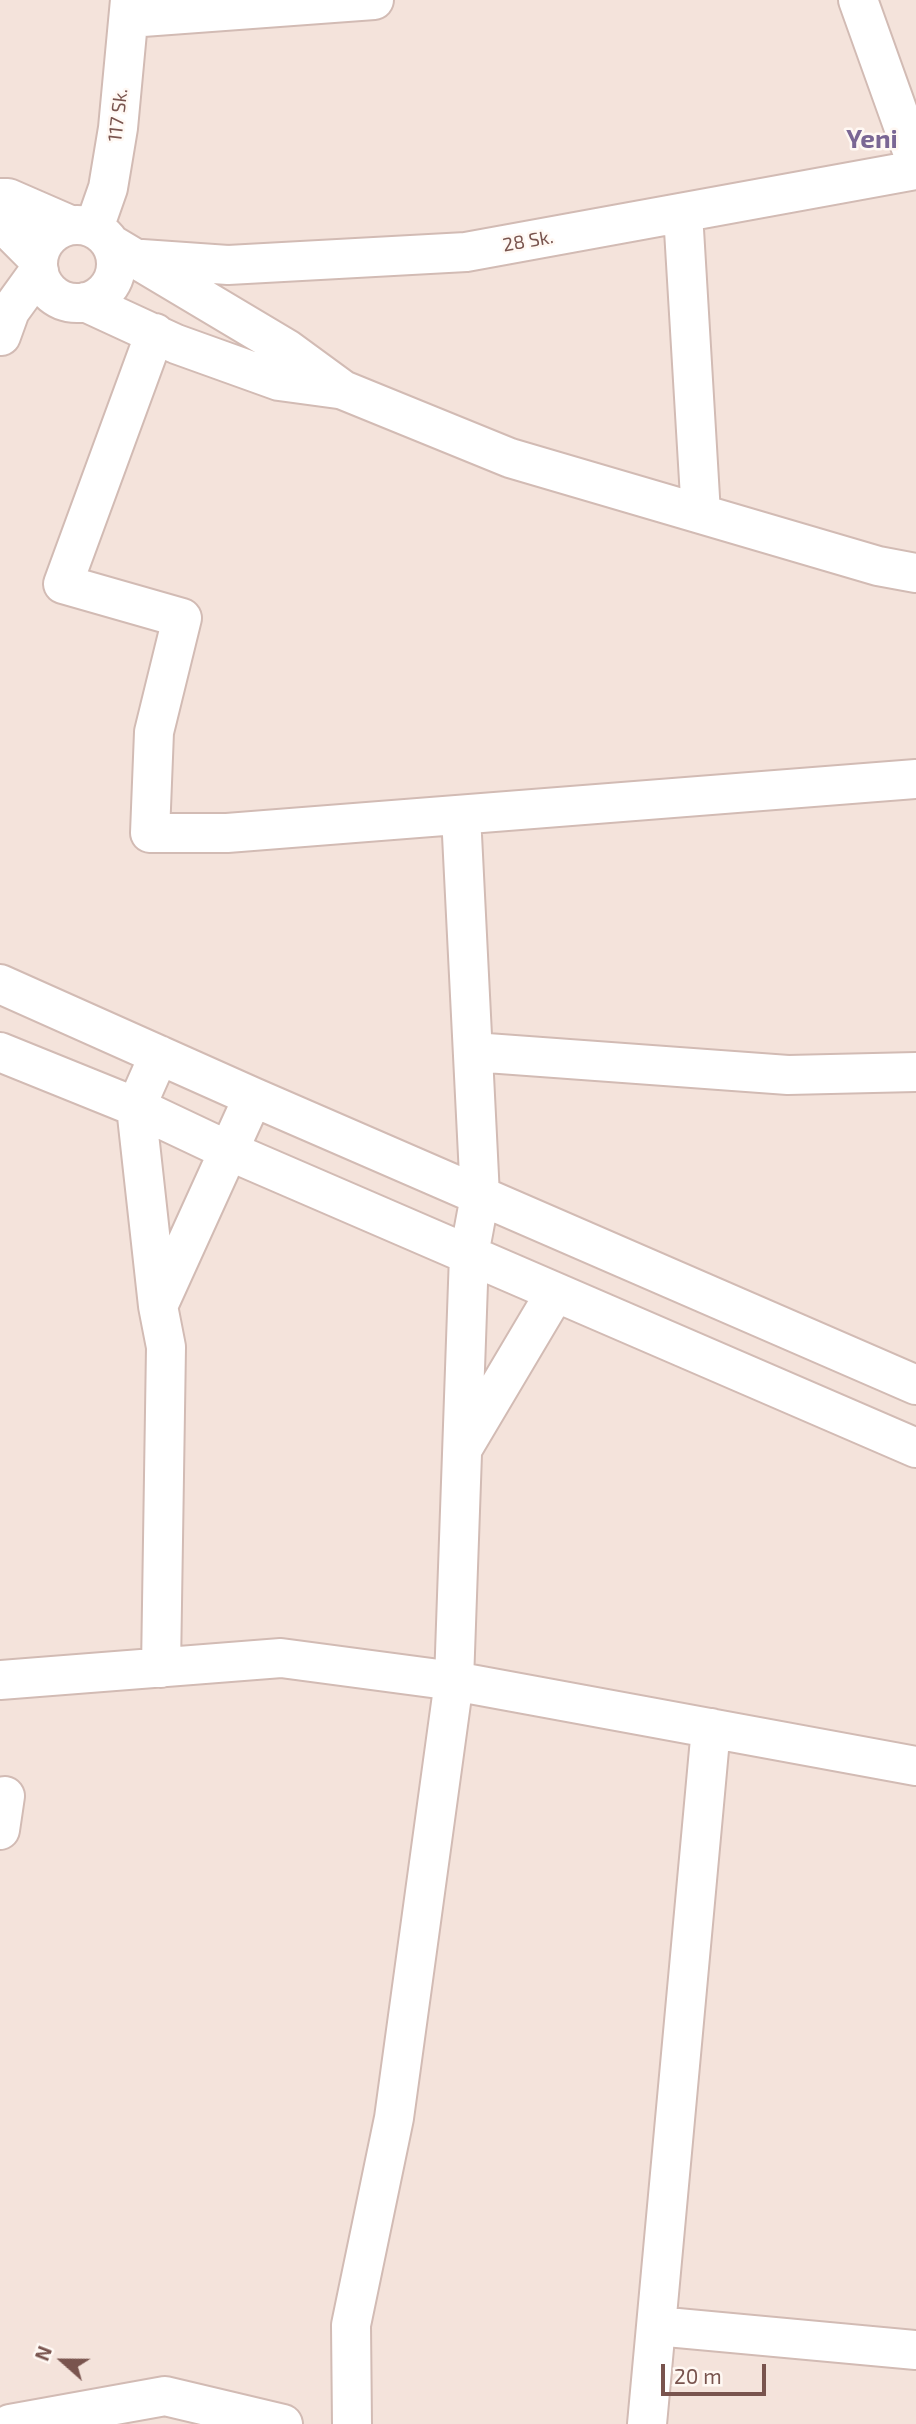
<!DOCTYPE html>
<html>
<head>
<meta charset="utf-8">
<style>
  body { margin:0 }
  #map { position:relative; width:916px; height:2424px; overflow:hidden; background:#fdf3ec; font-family:"Exo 2",sans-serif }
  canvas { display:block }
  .north { position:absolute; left:28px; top:2326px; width:70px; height:70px; -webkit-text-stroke:5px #fff8f3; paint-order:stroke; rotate:291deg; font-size:19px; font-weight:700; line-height:28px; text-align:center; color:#79544e }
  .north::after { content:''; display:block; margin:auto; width:24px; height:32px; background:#79544e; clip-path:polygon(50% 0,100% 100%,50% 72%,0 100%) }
  .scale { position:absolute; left:661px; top:2364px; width:105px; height:32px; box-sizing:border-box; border:4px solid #79544e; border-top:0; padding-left:9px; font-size:21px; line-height:24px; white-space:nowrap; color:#79544e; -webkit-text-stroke:5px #fff8f3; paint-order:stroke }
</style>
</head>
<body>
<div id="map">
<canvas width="916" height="2424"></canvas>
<div class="north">N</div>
<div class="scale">20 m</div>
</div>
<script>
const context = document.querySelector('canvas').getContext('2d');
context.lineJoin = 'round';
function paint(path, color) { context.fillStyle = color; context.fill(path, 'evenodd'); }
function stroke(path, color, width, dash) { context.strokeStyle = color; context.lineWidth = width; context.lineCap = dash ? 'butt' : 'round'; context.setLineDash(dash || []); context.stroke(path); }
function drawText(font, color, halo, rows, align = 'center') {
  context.font = font + ' "Exo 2",sans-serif'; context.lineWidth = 5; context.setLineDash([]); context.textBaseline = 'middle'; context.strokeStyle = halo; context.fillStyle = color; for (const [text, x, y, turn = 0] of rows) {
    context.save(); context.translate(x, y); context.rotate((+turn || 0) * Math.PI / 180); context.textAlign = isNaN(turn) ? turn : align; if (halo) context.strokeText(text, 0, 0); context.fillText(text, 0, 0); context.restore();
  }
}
const residential = new Path2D(`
  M 0,0 L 916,0 L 916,2424 L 0,2424 Z`);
const minor = new Path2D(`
  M 858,0 L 916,162
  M 129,18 L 374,0
  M 0,198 L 8,198 L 70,225
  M 683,213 L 701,514
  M 0,221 L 38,259
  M38 264a39 39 0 1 1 78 0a39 39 0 1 1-78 0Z
  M 94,228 L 108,188 L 118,128 L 130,0
  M 111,244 L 287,349 L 343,390 L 510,458 L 878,566 L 916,573
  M 142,259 L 228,265 L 466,252 L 916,170
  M 85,302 L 176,344 L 279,381 L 338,389
  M 155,333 L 63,584 L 182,618 L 154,732 L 150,833 L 227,833 L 916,779
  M 1,336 L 10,311 L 39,271
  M 0,984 L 253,1097 L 916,1385
  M 0,1052 L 136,1107 L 229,1151 L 916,1448
  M 473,1052 L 788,1075 L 916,1072
  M 159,1055 L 136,1107 L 158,1306 L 166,1347 L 161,1668
  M 159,1304 L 253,1097
  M 463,1448 L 555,1293
  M 0,1680 L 281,1658 L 454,1681 L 916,1766
  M 0,1830 L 5,1796
  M 656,2326 L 916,2350
  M 10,2424 L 165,2396 L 283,2424
  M 352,2424 L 351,2325 L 394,2118 L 454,1681 L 469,1255 L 480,1196 L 461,815
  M 647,2424 L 711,1728`);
const streetNames = [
  ["117 Sk.",118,115,-83],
  ["28 Sk.",528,241,-10]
];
const districtNames = [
  ["Yeni",872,139]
];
paint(residential, '#f4e3db');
stroke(minor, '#d2bbb4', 42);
stroke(minor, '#fff', 38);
drawText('19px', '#79544e', '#fff8f3', streetNames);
drawText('bold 26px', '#7a6694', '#fff8f3', districtNames);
</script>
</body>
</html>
